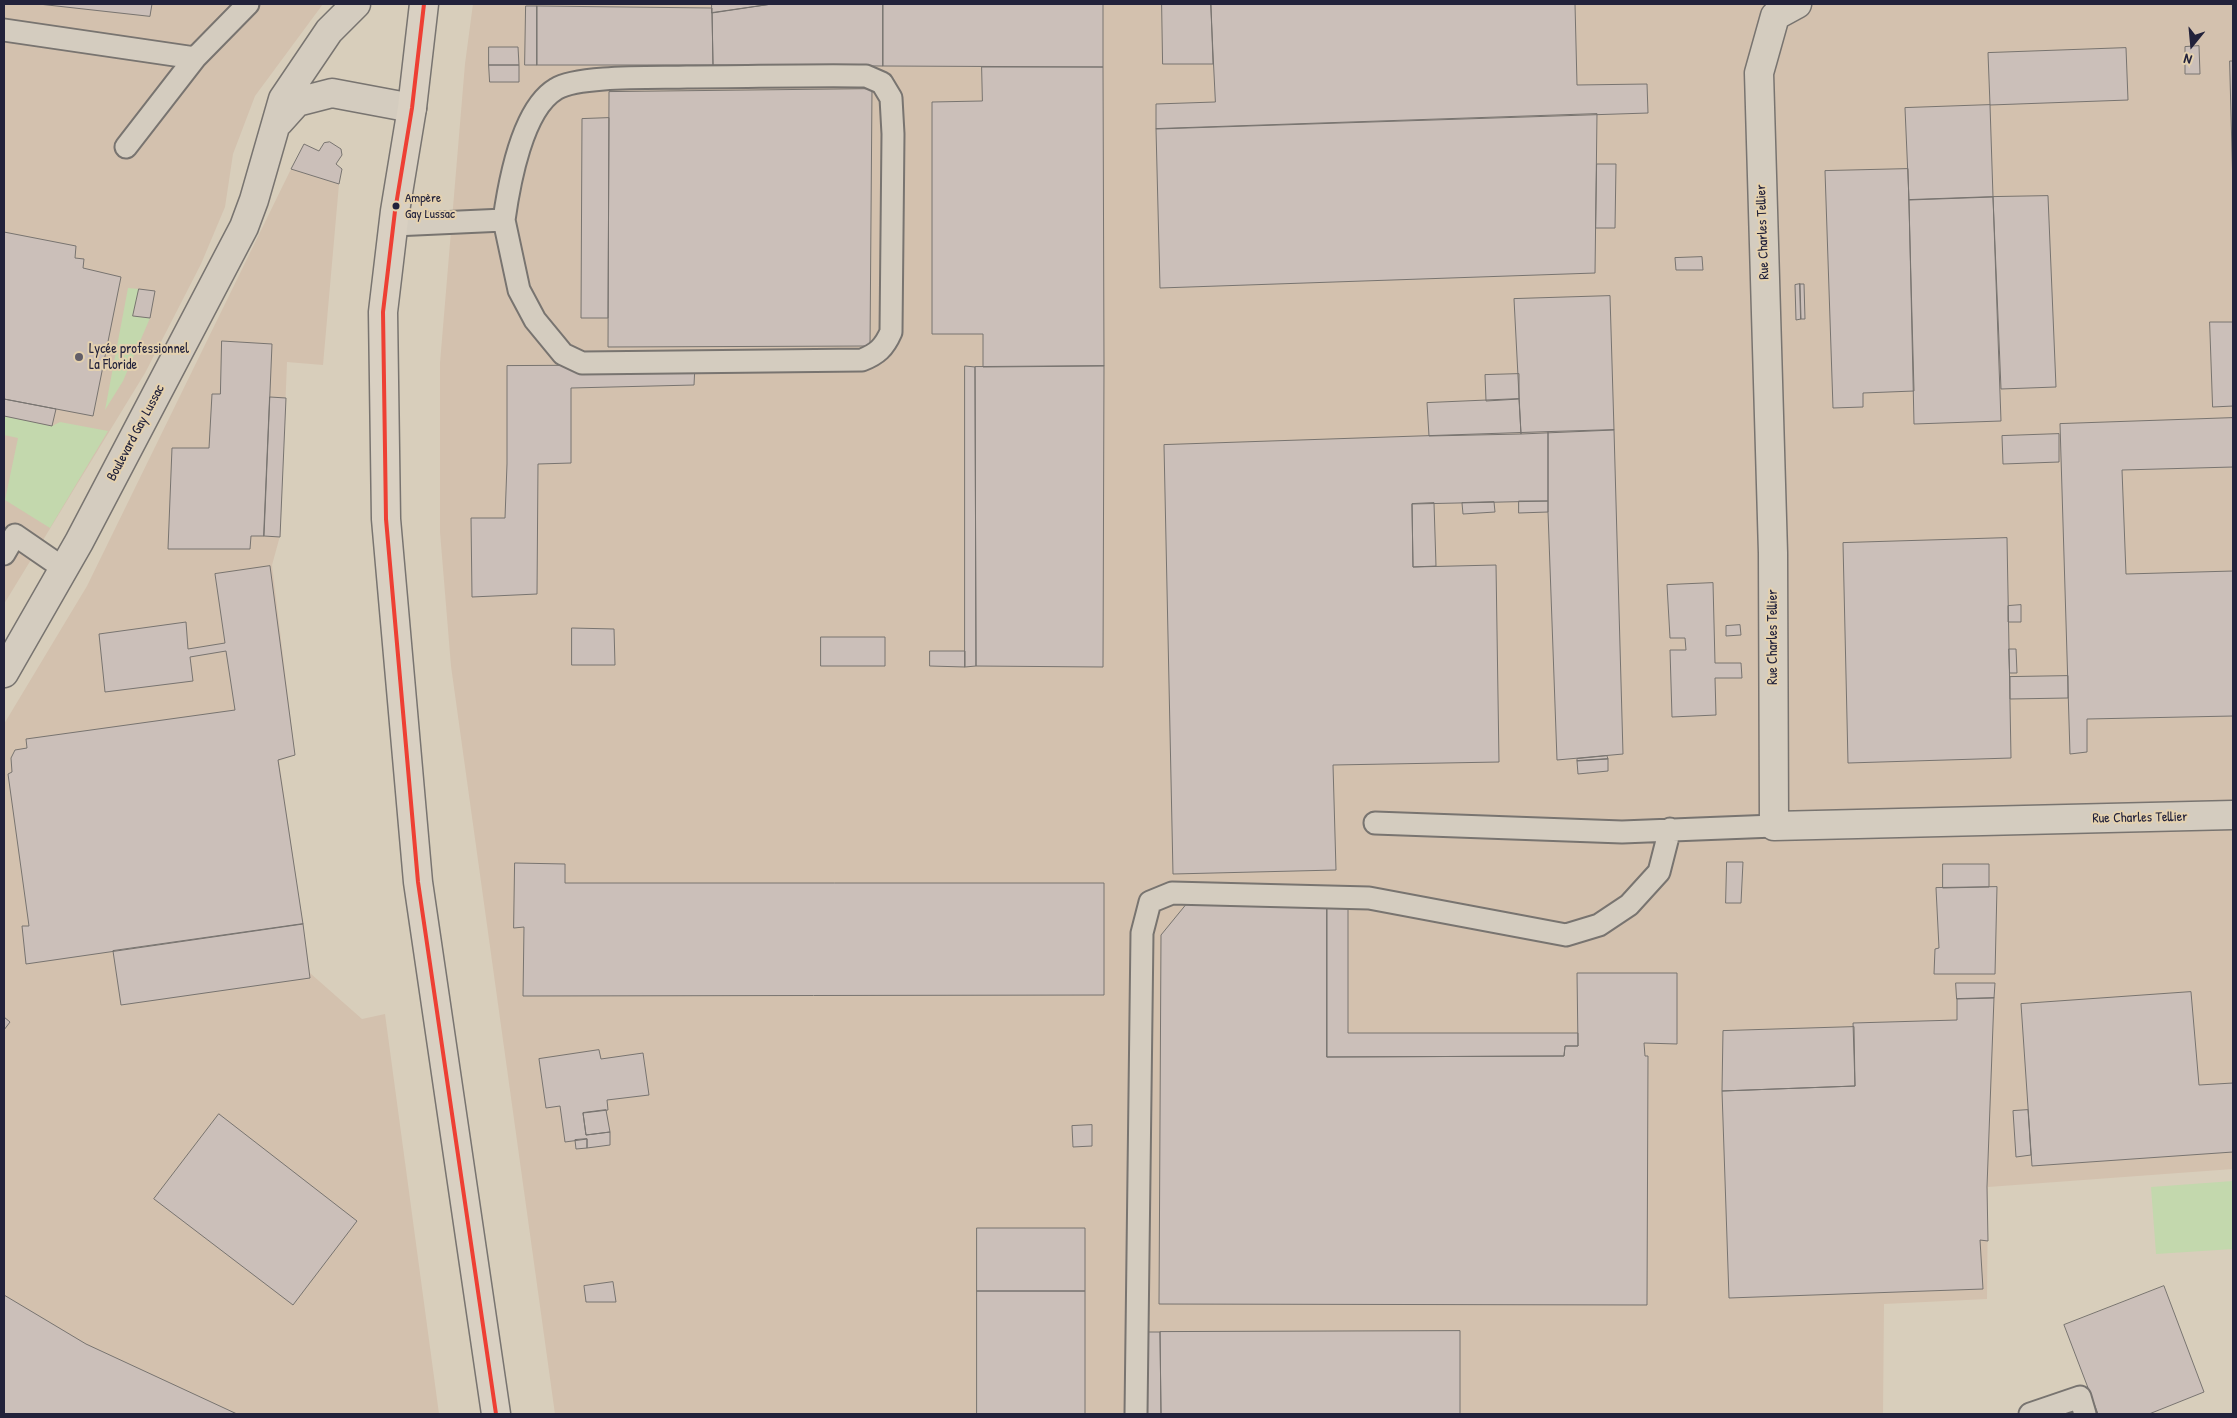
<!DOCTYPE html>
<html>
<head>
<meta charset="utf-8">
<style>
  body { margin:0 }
  #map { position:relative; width:2237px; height:1418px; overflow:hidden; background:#d8cebb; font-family:"Patrick Hand",sans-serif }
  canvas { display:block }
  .frame { position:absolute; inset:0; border:5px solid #22223b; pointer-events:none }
  .north { position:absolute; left:2167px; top:20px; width:50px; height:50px; -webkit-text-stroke:4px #e4d1af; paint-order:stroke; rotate:197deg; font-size:14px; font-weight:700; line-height:20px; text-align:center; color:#22223b }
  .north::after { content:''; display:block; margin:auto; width:18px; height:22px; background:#22223b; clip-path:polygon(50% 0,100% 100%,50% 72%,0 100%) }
</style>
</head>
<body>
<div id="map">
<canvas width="2237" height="1418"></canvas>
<div class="frame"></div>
<div class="north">N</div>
</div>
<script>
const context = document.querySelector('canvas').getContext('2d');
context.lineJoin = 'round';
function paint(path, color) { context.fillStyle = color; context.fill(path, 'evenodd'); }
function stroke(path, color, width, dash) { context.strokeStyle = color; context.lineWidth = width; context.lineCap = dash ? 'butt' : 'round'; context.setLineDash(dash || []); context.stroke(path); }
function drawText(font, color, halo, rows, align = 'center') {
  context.font = font + ' "Patrick Hand",sans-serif'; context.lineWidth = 4; context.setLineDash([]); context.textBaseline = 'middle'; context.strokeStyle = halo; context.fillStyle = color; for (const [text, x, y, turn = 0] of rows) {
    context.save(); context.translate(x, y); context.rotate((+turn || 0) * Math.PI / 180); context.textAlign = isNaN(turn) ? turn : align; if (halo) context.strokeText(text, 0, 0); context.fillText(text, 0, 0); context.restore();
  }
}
const built = new Path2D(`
  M 4,4 L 323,4 L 255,96 L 233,154 L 225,207 L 201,264 L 145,373 L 4,604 Z
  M 473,4 L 2233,4 L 2233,1169 L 1988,1187 L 1987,1299 L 1884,1304 L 1883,1414 L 555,1414 L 451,666 L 440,532 L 440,363 L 465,64 Z
  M 291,169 L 339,184 L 323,365 L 287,362 L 280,536 L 272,565 L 295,755 L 279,761 L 310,973 L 362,1019 L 385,1014 L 439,1414 L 4,1414 L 4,724 L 87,586 Z`);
const green = new Path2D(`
  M 128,288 L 139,289 L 133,315 L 150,318 L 123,381 L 105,410 Z
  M 4,416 L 52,426 L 60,422 L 108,431 L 50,528 L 5,500 L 18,438 L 4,435 Z
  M 2233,1181 L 2233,1249 L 2156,1254 L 2151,1187 Z`);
const building = new Path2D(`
  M 39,4 L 152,4 L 150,16 Z
  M 712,4 L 772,4 L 712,13 Z
  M 772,4 L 883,4 L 883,66 L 713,65 L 712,13 Z
  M 883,4 L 1103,4 L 1103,67 L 883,66 Z
  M 1162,4 L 1211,4 L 1213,64 L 1163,64 Z
  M 1211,4 L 1575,4 L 1577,85 L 1647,84 L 1648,113 L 1156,129 L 1156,104 L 1215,102 Z
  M 526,6 L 537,6 L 537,65 L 525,65 Z
  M 537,6 L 712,8 L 713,65 L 537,65 Z
  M 2199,46 L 2200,74 L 2185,74 L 2185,47 Z
  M 489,47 L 518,47 L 519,65 L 489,65 Z
  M 2126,48 L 2128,100 L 1990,105 L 1988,53 Z
  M 2230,61 L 2233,61 L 2233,189 Z
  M 489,65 L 519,65 L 519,82 L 490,82 Z
  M 982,67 L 1103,67 L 1104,366 L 983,367 L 983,334 L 932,334 L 932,102 L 982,101 Z
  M 872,89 L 870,346 L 608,347 L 609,92 Z
  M 1990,105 L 1993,197 L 1909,200 L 1905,108 Z
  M 1597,114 L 1595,273 L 1160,288 L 1156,129 Z
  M 609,118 L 608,318 L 581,318 L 582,119 Z
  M 330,142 L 341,149 L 342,155 L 336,164 L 342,169 L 339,184 L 291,169 L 304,144 L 319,151 L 324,143 Z
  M 1597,164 L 1616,164 L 1615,228 L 1596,228 Z
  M 1908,169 L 1914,391 L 1863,393 L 1863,407 L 1833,408 L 1825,171 Z
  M 2048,196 L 2056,387 L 2001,389 L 1993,197 Z
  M 1993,197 L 2001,421 L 1914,424 L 1909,200 Z
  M 4,232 L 76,246 L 75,258 L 84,259 L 83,268 L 121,277 L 93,416 L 4,399 Z
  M 1702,257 L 1703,270 L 1676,270 L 1675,258 Z
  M 1800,284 L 1804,284 L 1805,319 L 1801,319 Z
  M 1800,284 L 1801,319 L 1796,320 L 1795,285 Z
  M 139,289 L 155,291 L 150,318 L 133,316 Z
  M 1610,296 L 1614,430 L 1521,434 L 1514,299 Z
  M 2210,322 L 2233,322 L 2233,406 L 2213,407 Z
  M 222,341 L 272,344 L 264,536 L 251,536 L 250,549 L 168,549 L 172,448 L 209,448 L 212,394 L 220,394 Z
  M 695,365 L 694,385 L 571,388 L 571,463 L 538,464 L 537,594 L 472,597 L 471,518 L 505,518 L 507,464 L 507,366 Z
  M 965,366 L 975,367 L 976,666 L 965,667 Z
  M 1104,366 L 1103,667 L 976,666 L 975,367 Z
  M 1519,374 L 1519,399 L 1486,401 L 1485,375 Z
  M 270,397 L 286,398 L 280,537 L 264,536 Z
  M 4,399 L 56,409 L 52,426 L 4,416 Z
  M 1519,399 L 1521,434 L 1429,436 L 1427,403 Z
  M 2233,418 L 2233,467 L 2122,470 L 2126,574 L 2233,571 L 2233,716 L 2087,719 L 2087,752 L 2070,754 L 2060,424 Z
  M 1614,430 L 1623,754 L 1557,760 L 1548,512 L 1548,432 Z
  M 1548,432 L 1548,501 L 1412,504 L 1413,567 L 1496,565 L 1499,762 L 1333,765 L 1336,870 L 1173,874 L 1164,445 Z
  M 2059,434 L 2059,462 L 2003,464 L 2002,436 Z
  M 1519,501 L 1548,501 L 1548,512 L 1519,513 Z
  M 1494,502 L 1495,512 L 1463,514 L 1462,503 Z
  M 1434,503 L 1436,566 L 1413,567 L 1412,504 Z
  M 2007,538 L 2011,758 L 1848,763 L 1843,543 Z
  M 270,566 L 295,755 L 278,760 L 303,924 L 26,964 L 22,926 L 29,926 L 8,774 L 12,772 L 11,758 L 15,750 L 27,748 L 26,739 L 235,710 L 226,651 L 190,657 L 193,681 L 105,692 L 99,634 L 186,622 L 188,649 L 225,643 L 215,574 Z
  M 1713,583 L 1715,663 L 1741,663 L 1742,678 L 1715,678 L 1716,715 L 1672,717 L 1670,650 L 1686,650 L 1685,638 L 1670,638 L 1667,585 Z
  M 2021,605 L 2021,622 L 2008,622 L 2008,606 Z
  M 1740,625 L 1741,635 L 1726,636 L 1726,626 Z
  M 572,628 L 614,629 L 615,665 L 572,665 Z
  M 821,637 L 885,637 L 885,666 L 821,666 Z
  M 2009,649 L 2016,649 L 2017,673 L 2010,673 Z
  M 930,651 L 965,651 L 965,667 L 930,666 Z
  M 2068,676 L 2068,698 L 2010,699 L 2010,677 Z
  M 1607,756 L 1608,759 L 1577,761 L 1577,759 Z
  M 1608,759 L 1608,771 L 1578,774 L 1577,761 Z
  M 1727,862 L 1743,862 L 1741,903 L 1726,903 Z
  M 515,863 L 565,864 L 565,883 L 1104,883 L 1104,995 L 523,996 L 524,927 L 514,928 Z
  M 1943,864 L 1989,864 L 1989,887 L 1943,888 Z
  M 1997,887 L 1995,974 L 1934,974 L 1935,949 L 1939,948 L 1936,888 Z
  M 1327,901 L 1348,901 L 1348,1033 L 1578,1033 L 1578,1046 L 1565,1046 L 1564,1056 L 1327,1057 Z
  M 1327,901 L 1327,1057 L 1564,1056 L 1565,1046 L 1578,1046 L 1577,973 L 1677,973 L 1677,1044 L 1644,1043 L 1645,1056 L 1648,1056 L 1647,1305 L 1159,1304 L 1161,935 L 1188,902 Z
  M 303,924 L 310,978 L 121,1005 L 113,951 Z
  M 1956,983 L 1995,983 L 1994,998 L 1957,999 Z
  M 2191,992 L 2199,1085 L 2233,1083 L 2233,1152 L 2032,1166 L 2021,1004 Z
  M 1994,998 L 1987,1187 L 1988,1241 L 1980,1240 L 1983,1289 L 1729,1298 L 1722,1091 L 1855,1086 L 1853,1023 L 1957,1020 L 1957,999 Z
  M 4,1017 L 10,1022 L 4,1030 Z
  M 1854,1027 L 1855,1086 L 1722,1091 L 1723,1031 Z
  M 599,1050 L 601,1059 L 643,1053 L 649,1095 L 607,1100 L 608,1110 L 583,1113 L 586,1135 L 610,1132 L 610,1145 L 587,1148 L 587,1139 L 565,1142 L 560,1106 L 546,1108 L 539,1059 Z
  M 606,1110 L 610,1132 L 586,1135 L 583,1113 Z
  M 2028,1110 L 2031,1155 L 2016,1157 L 2013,1111 Z
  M 219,1114 L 357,1221 L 293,1305 L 154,1199 Z
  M 1092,1125 L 1092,1146 L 1073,1147 L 1072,1126 Z
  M 587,1139 L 587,1148 L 576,1149 L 575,1140 Z
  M 977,1228 L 1085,1228 L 1085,1291 L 977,1291 Z
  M 613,1282 L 616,1302 L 586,1302 L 584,1286 Z
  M 2164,1286 L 2204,1392 L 2149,1414 L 2098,1414 L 2064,1325 Z
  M 977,1291 L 1085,1291 L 1085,1414 L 977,1414 Z
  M 4,1295 L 86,1344 L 237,1414 L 4,1414 Z
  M 1460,1331 L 1460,1414 L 1161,1414 L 1160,1332 Z
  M 1139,1332 L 1160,1332 L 1161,1414 L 1140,1414 Z`);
const service = new Path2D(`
  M 4,30 L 195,58
  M 126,147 L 195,58 L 248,4
  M 394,225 L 504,220 C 509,184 522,109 556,89 C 578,75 659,78 687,77 C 747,77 807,75 866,76 L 882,83 L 891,98 L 893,134 L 891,332 C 884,348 877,354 862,360 L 582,363 L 563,354 L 535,320 L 519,290 L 504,220
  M 4,554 L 15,535 L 63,568
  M 1375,823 L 1622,832 L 1774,826
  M 1136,1414 L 1142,933 L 1150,902 L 1172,893 L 1369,898 L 1566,935 L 1599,925 L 1629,905 L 1659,872 L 1670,829
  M 2030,1414 L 2080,1397 L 2085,1414`);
const minor = new Path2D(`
  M 1797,4 L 1775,16 L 1759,73 L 1773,553 L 1774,826 L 2233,815
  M 279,122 L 297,102 L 332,93 L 412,108
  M 4,673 L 79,542 L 244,227 L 254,200 L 283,99 L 329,31 L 356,4`);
const primary = new Path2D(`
  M 424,4 L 412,108 L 395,211 L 383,312 L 386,519 L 418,882 L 496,1414`);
const bus1 = new Path2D(`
  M 424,4 L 412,108 L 395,211 L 383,312 L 386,519 L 418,882 L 496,1414`);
const markers = [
  [396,206,4.5,"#22223b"],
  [79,357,5,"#625e68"]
];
const busNames = [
  ["Ampère",405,199],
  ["Gay Lussac",405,215]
];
const streetNames = [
  ["Rue Charles Tellier",1763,232,-92],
  ["Boulevard Gay Lussac",136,433,-62],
  ["Rue Charles Tellier",1773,637,-90],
  ["Rue Charles Tellier",2140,818,-1]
];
const poiNames = [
  ["Lycée professionnel",89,349],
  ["La Floride",89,365]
];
paint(built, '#d3c1ae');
paint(green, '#c3d8ad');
paint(building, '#cbbfb9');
stroke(building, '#787470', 1);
stroke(service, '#787470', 25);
stroke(minor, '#787470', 31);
stroke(primary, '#787470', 31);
stroke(service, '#d4ccbf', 21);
stroke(minor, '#d4ccbf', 28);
stroke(primary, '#d9d0c2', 28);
stroke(bus1, '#ee3f34', 4);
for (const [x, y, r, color] of markers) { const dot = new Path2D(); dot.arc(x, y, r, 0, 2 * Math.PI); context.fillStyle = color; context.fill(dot); stroke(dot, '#e4d1af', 2); }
drawText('13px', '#22223b', '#e4d1af', busNames, 'left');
drawText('14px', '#22223b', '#e4d1af', streetNames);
drawText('14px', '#22223b', '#e4d1af', poiNames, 'left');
</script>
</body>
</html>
